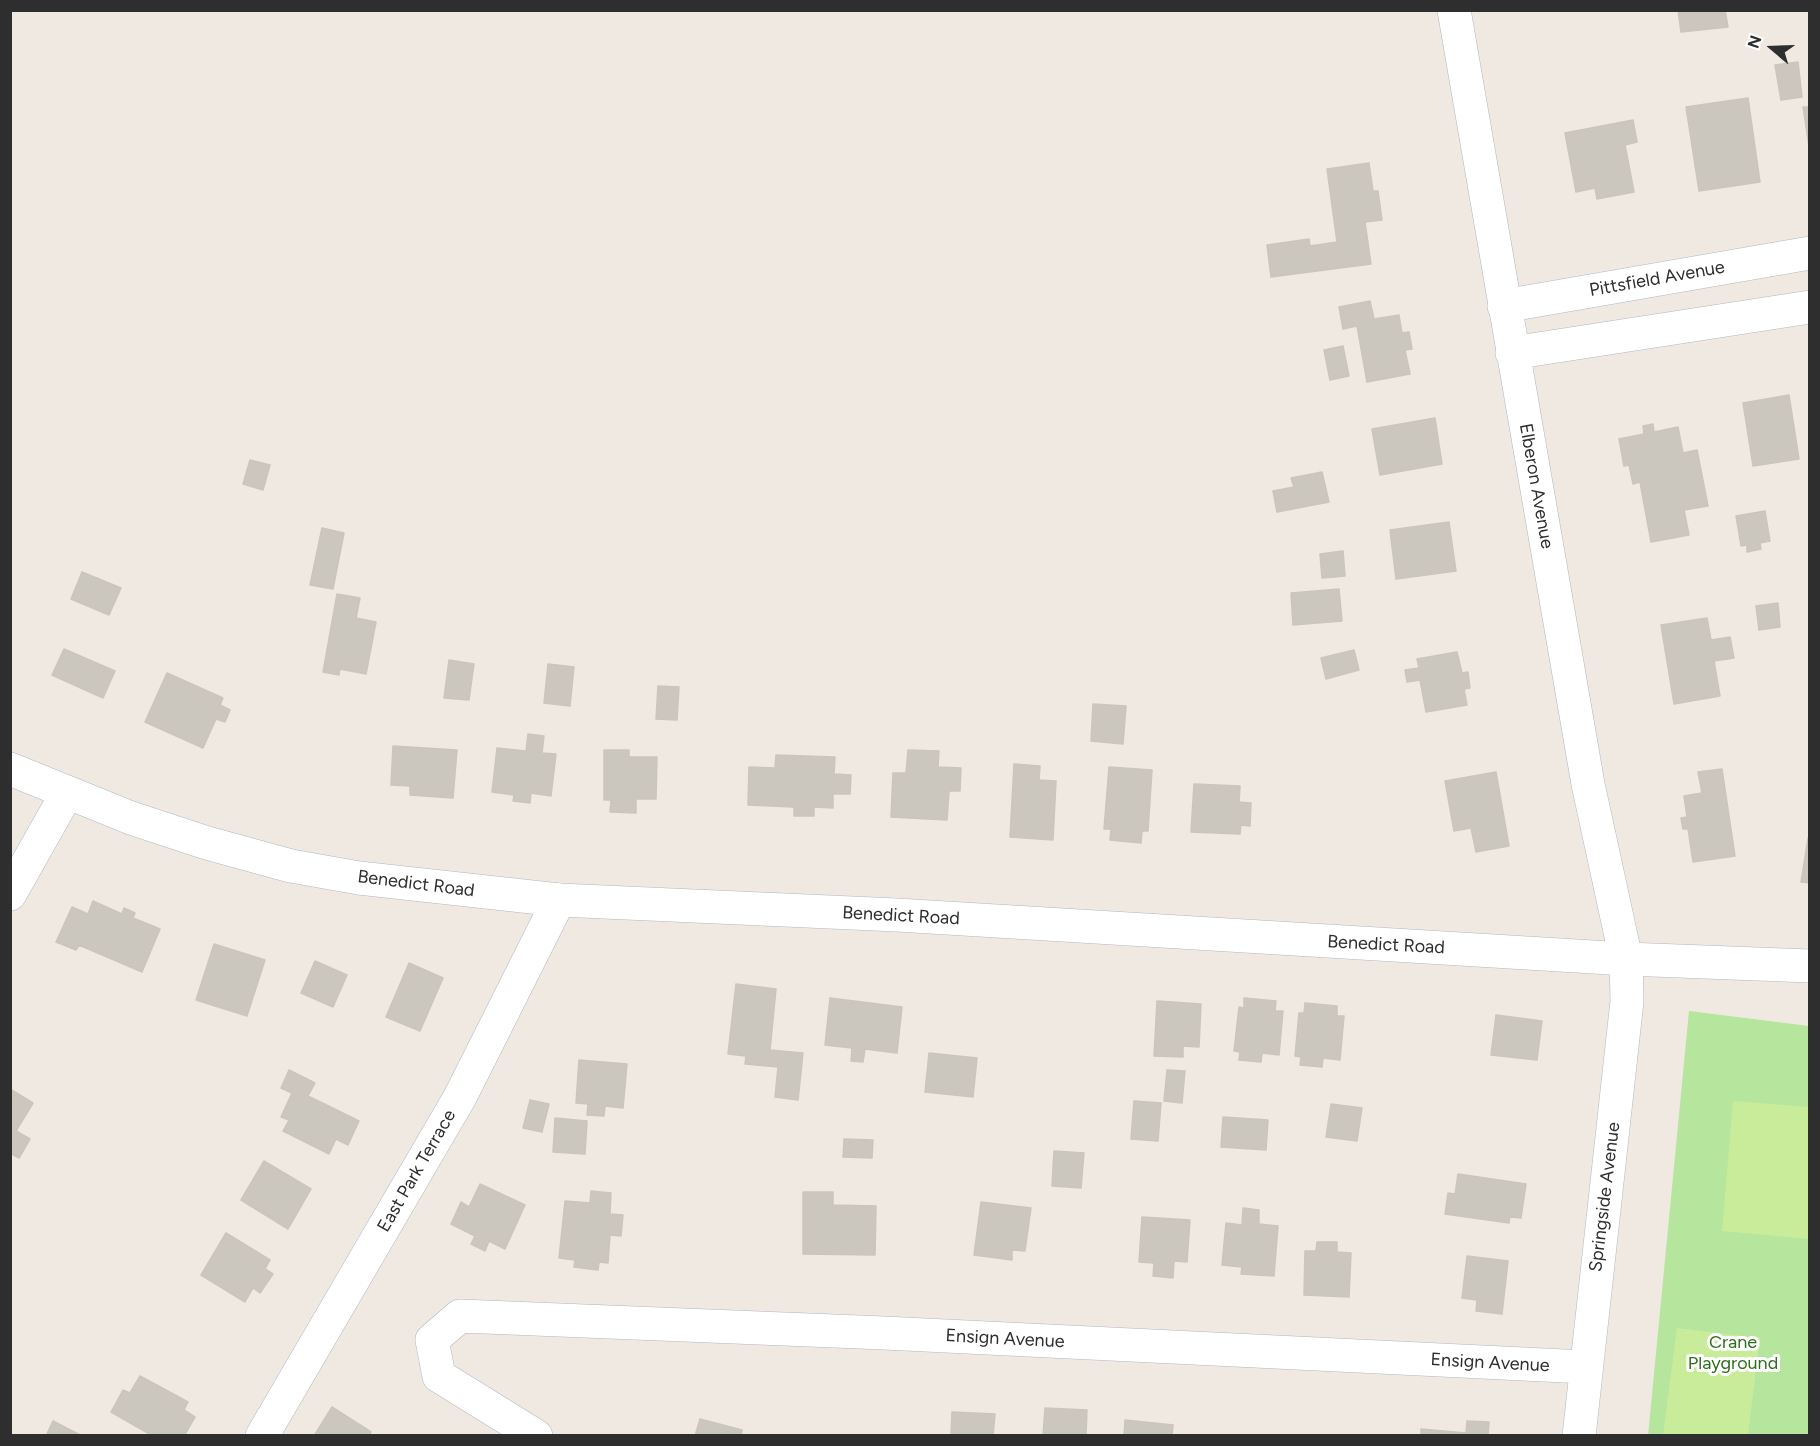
<!DOCTYPE html>
<html>
<head>
<meta charset="utf-8">
<style>
  body { margin:0 }
  #map { position:relative; width:1820px; height:1446px; overflow:hidden; background:#efe9e1; font-family:Figtree,sans-serif }
  canvas { display:block }
  .frame { position:absolute; inset:0; border:12px solid #2e2e2e; pointer-events:none }
  .north { position:absolute; left:1742px; top:18px; width:60px; height:60px; -webkit-text-stroke:4px #fff; paint-order:stroke; rotate:289deg; font-size:16px; font-weight:700; line-height:24px; text-align:center; color:#2e2e2e }
  .north::after { content:''; display:block; margin:auto; width:21px; height:27px; background:#2e2e2e; clip-path:polygon(50% 0,100% 100%,50% 72%,0 100%) }
</style>
</head>
<body>
<div id="map">
<canvas width="1820" height="1446"></canvas>
<div class="frame"></div>
<div class="north">N</div>
</div>
<script>
const context = document.querySelector('canvas').getContext('2d');
context.lineJoin = 'round';
function paint(path, color) { context.fillStyle = color; context.fill(path, 'evenodd'); }
function stroke(path, color, width, dash) { context.strokeStyle = color; context.lineWidth = width; context.lineCap = dash ? 'butt' : 'round'; context.setLineDash(dash || []); context.stroke(path); }
function drawText(font, color, halo, rows, align = 'center') {
  context.font = font + ' Figtree,sans-serif'; context.lineWidth = 6; context.setLineDash([]); context.textBaseline = 'middle'; context.strokeStyle = halo; context.fillStyle = color; for (const [text, x, y, turn = 0] of rows) {
    context.save(); context.translate(x, y); context.rotate((+turn || 0) * Math.PI / 180); context.textAlign = isNaN(turn) ? turn : align; if (halo) context.strokeText(text, 0, 0); context.fillText(text, 0, 0); context.restore();
  }
}
const green = new Path2D(`
  M 1689,1011 L 1809,1026 L 1809,1435 L 1648,1436 Z`);
const pitch = new Path2D(`
  M 1733,1101 L 1809,1107 L 1809,1239 L 1722,1231 Z
  M 1677,1328 L 1760,1338 L 1748,1435 L 1663,1435 Z`);
const building = new Path2D(`
  M 1678,10 L 1725,10 L 1728,27 L 1681,32 Z
  M 1798,62 L 1802,97 L 1781,100 L 1775,65 Z
  M 1748,98 L 1760,182 L 1699,191 L 1686,107 Z
  M 1803,107 L 1810,107 L 1810,153 Z
  M 1633,120 L 1637,142 L 1625,145 L 1634,192 L 1597,199 L 1595,188 L 1576,192 L 1565,133 Z
  M 1369,163 L 1373,191 L 1378,191 L 1382,220 L 1365,222 L 1371,264 L 1271,277 L 1267,245 L 1309,239 L 1310,246 L 1337,242 L 1327,169 Z
  M 1370,301 L 1374,319 L 1399,315 L 1402,333 L 1409,332 L 1412,349 L 1405,350 L 1410,374 L 1367,382 L 1357,326 L 1343,329 L 1339,307 Z
  M 1343,346 L 1349,376 L 1330,380 L 1324,350 Z
  M 1789,395 L 1799,459 L 1753,466 L 1743,403 Z
  M 1435,418 L 1442,464 L 1380,475 L 1372,429 Z
  M 1653,424 L 1654,432 L 1678,427 L 1683,453 L 1697,450 L 1708,506 L 1684,510 L 1689,535 L 1651,542 L 1640,482 L 1633,484 L 1629,465 L 1624,466 L 1619,439 L 1644,434 L 1643,426 Z
  M 250,460 L 270,465 L 263,490 L 243,484 Z
  M 1322,472 L 1329,502 L 1277,512 L 1273,491 L 1294,487 L 1291,478 Z
  M 1765,511 L 1770,541 L 1760,543 L 1761,549 L 1747,552 L 1747,545 L 1741,546 L 1736,516 Z
  M 1449,522 L 1456,571 L 1396,579 L 1390,530 Z
  M 322,528 L 344,533 L 333,589 L 310,585 Z
  M 1343,551 L 1345,576 L 1322,578 L 1320,554 Z
  M 82,572 L 121,588 L 109,615 L 71,599 Z
  M 1339,589 L 1342,621 L 1293,625 L 1291,593 Z
  M 337,594 L 360,598 L 356,618 L 376,622 L 366,674 L 340,669 L 339,675 L 323,672 Z
  M 1778,603 L 1780,627 L 1759,630 L 1756,606 Z
  M 1707,618 L 1711,640 L 1730,637 L 1734,658 L 1714,661 L 1720,696 L 1674,704 L 1661,625 Z
  M 64,649 L 115,671 L 103,698 L 52,675 Z
  M 1354,650 L 1359,670 L 1326,679 L 1321,658 Z
  M 1457,652 L 1462,673 L 1468,672 L 1470,688 L 1464,689 L 1467,705 L 1426,712 L 1420,680 L 1407,682 L 1405,670 L 1419,668 L 1417,659 Z
  M 449,660 L 474,664 L 469,700 L 444,698 Z
  M 548,664 L 574,667 L 570,706 L 544,703 Z
  M 167,673 L 223,698 L 220,705 L 230,710 L 225,722 L 216,719 L 203,748 L 145,722 Z
  M 658,686 L 679,687 L 677,720 L 656,719 Z
  M 1093,704 L 1126,706 L 1123,744 L 1091,741 Z
  M 528,734 L 544,736 L 542,753 L 556,754 L 551,796 L 531,793 L 530,803 L 513,801 L 514,795 L 492,792 L 497,748 L 526,751 Z
  M 393,746 L 457,750 L 453,798 L 410,795 L 410,786 L 391,785 Z
  M 604,750 L 629,750 L 629,757 L 657,757 L 656,799 L 636,799 L 636,813 L 610,812 L 611,800 L 604,800 Z
  M 908,750 L 939,751 L 938,767 L 961,768 L 960,791 L 949,791 L 947,820 L 891,817 L 893,773 L 906,773 Z
  M 776,755 L 835,757 L 834,774 L 851,775 L 850,794 L 833,794 L 833,808 L 814,807 L 814,816 L 794,816 L 794,807 L 748,805 L 749,767 L 775,768 Z
  M 1014,764 L 1040,766 L 1039,780 L 1056,781 L 1053,840 L 1010,837 Z
  M 1109,767 L 1152,770 L 1148,831 L 1142,831 L 1141,843 L 1110,840 L 1111,829 L 1104,829 Z
  M 1722,769 L 1735,856 L 1693,862 L 1688,829 L 1683,829 L 1681,818 L 1687,817 L 1684,796 L 1702,793 L 1698,772 Z
  M 1496,772 L 1509,846 L 1476,852 L 1471,828 L 1454,831 L 1445,781 Z
  M 1194,784 L 1240,786 L 1239,802 L 1251,803 L 1250,826 L 1241,825 L 1240,834 L 1191,832 Z
  M 1808,838 L 1810,838 L 1810,883 L 1801,882 Z
  M 93,901 L 122,914 L 124,908 L 135,913 L 133,918 L 160,929 L 142,972 L 79,945 L 76,950 L 56,942 L 72,907 L 88,914 Z
  M 214,944 L 265,960 L 247,1016 L 196,1000 Z
  M 315,961 L 347,975 L 333,1007 L 301,993 Z
  M 409,963 L 443,978 L 420,1031 L 386,1017 Z
  M 736,984 L 776,989 L 770,1050 L 803,1053 L 798,1100 L 775,1097 L 778,1067 L 745,1064 L 746,1056 L 728,1054 Z
  M 830,998 L 902,1007 L 897,1053 L 865,1049 L 863,1062 L 851,1061 L 852,1048 L 825,1045 Z
  M 1244,998 L 1276,1001 L 1275,1011 L 1283,1011 L 1279,1055 L 1262,1053 L 1261,1062 L 1239,1060 L 1240,1052 L 1234,1051 L 1239,1007 L 1244,1008 Z
  M 1157,1001 L 1201,1004 L 1199,1047 L 1183,1046 L 1183,1057 L 1154,1056 Z
  M 1305,1003 L 1337,1006 L 1337,1016 L 1344,1016 L 1340,1060 L 1323,1058 L 1322,1067 L 1300,1065 L 1301,1057 L 1295,1056 L 1299,1013 L 1304,1013 Z
  M 1496,1015 L 1542,1021 L 1537,1060 L 1491,1055 Z
  M 929,1053 L 977,1058 L 973,1097 L 925,1092 Z
  M 579,1060 L 627,1064 L 623,1108 L 605,1106 L 604,1116 L 587,1115 L 588,1104 L 576,1103 Z
  M 289,1070 L 315,1083 L 308,1096 L 359,1121 L 348,1145 L 336,1139 L 329,1154 L 283,1131 L 289,1120 L 281,1117 L 292,1093 L 281,1088 Z
  M 1167,1070 L 1185,1071 L 1182,1103 L 1164,1101 Z
  M 10,1089 L 33,1103 L 16,1131 L 30,1139 L 19,1158 L 10,1153 Z
  M 530,1100 L 549,1104 L 542,1132 L 523,1128 Z
  M 1134,1101 L 1161,1103 L 1158,1141 L 1131,1139 Z
  M 1331,1104 L 1362,1108 L 1357,1141 L 1326,1137 Z
  M 1223,1117 L 1268,1120 L 1266,1150 L 1221,1147 Z
  M 555,1118 L 587,1121 L 585,1154 L 553,1152 Z
  M 844,1139 L 873,1140 L 872,1158 L 843,1157 Z
  M 1054,1151 L 1084,1153 L 1081,1188 L 1052,1186 Z
  M 264,1161 L 311,1189 L 288,1229 L 241,1200 Z
  M 1458,1174 L 1526,1184 L 1521,1218 L 1510,1217 L 1509,1223 L 1445,1214 L 1448,1193 L 1455,1194 Z
  M 480,1184 L 525,1205 L 505,1249 L 489,1241 L 485,1251 L 471,1244 L 475,1236 L 451,1224 L 461,1202 L 469,1207 Z
  M 591,1191 L 611,1193 L 610,1214 L 623,1215 L 621,1236 L 610,1235 L 608,1263 L 599,1262 L 598,1270 L 574,1267 L 575,1260 L 559,1258 L 565,1201 L 590,1203 Z
  M 803,1192 L 833,1192 L 833,1205 L 876,1206 L 875,1255 L 803,1254 Z
  M 981,1202 L 1031,1208 L 1025,1251 L 1012,1250 L 1012,1260 L 974,1255 Z
  M 1243,1208 L 1259,1210 L 1259,1224 L 1278,1226 L 1274,1276 L 1241,1274 L 1242,1267 L 1222,1265 L 1226,1223 L 1242,1225 Z
  M 1142,1217 L 1190,1220 L 1187,1262 L 1174,1261 L 1173,1278 L 1153,1276 L 1154,1263 L 1139,1262 Z
  M 226,1233 L 270,1260 L 265,1269 L 273,1274 L 260,1293 L 253,1288 L 245,1302 L 201,1275 Z
  M 1317,1242 L 1337,1242 L 1337,1252 L 1351,1253 L 1349,1297 L 1304,1295 L 1305,1251 L 1316,1251 Z
  M 1467,1256 L 1508,1261 L 1502,1314 L 1476,1311 L 1477,1300 L 1462,1298 Z
  M 140,1376 L 188,1402 L 184,1410 L 195,1417 L 184,1436 L 153,1436 L 111,1412 L 123,1390 L 130,1393 Z
  M 332,1407 L 371,1432 L 369,1436 L 314,1436 Z
  M 1045,1408 L 1087,1410 L 1086,1436 L 1043,1436 Z
  M 952,1412 L 995,1414 L 993,1436 L 951,1436 Z
  M 700,1419 L 742,1430 L 741,1436 L 695,1436 Z
  M 1125,1420 L 1173,1425 L 1172,1436 L 1124,1436 Z
  M 53,1421 L 82,1436 L 46,1436 Z
  M 1467,1421 L 1489,1422 L 1488,1436 L 1421,1436 L 1421,1429 L 1466,1433 Z`);
const street = new Path2D(`
  M 1504,306 L 1810,253
  M 1512,353 L 1810,307
  M 10,894 L 67,793
  M 262,1436 L 460,1097 L 559,900
  M 536,1436 L 439,1376 L 432,1340 L 460,1316 L 884,1333 L 1585,1367`);
const secondary = new Path2D(`
  M 1454,10 L 1588,784 L 1626,959 L 1627,1001 L 1579,1436
  M 10,769 L 131,818 L 207,843 L 291,866 L 359,878 L 559,900 L 897,915 L 1626,959 L 1810,966`);
const streetNames = [
  ["Pittsfield Avenue",1657,279,-10],
  ["Elberon Avenue",1536,486,80],
  ["Benedict Road",416,884,7],
  ["Benedict Road",901,916,3],
  ["Benedict Road",1386,945,3],
  ["East Park Terrace",417,1171,-60],
  ["Springside Avenue",1605,1197,-83],
  ["Ensign Avenue",1005,1339,3],
  ["Ensign Avenue",1490,1363,3]
];
const parkNames = [
  ["Crane",1733,1343],
  ["Playground",1733,1364]
];
paint(green, '#b6e59e');
paint(pitch, '#c9ec9a');
paint(building, '#cbc7bf');
stroke(building, '#cbc5ba', 1.5);
stroke(street, '#b4b7c1', 34);
stroke(secondary, '#b4b7c1', 34);
stroke(street, '#fff', 33);
stroke(secondary, '#fff', 33);
drawText('18px', '#2e2e2e', '#fff', streetNames);
drawText('18px', '#2c6e1b', '#fff', parkNames);
</script>
</body>
</html>
